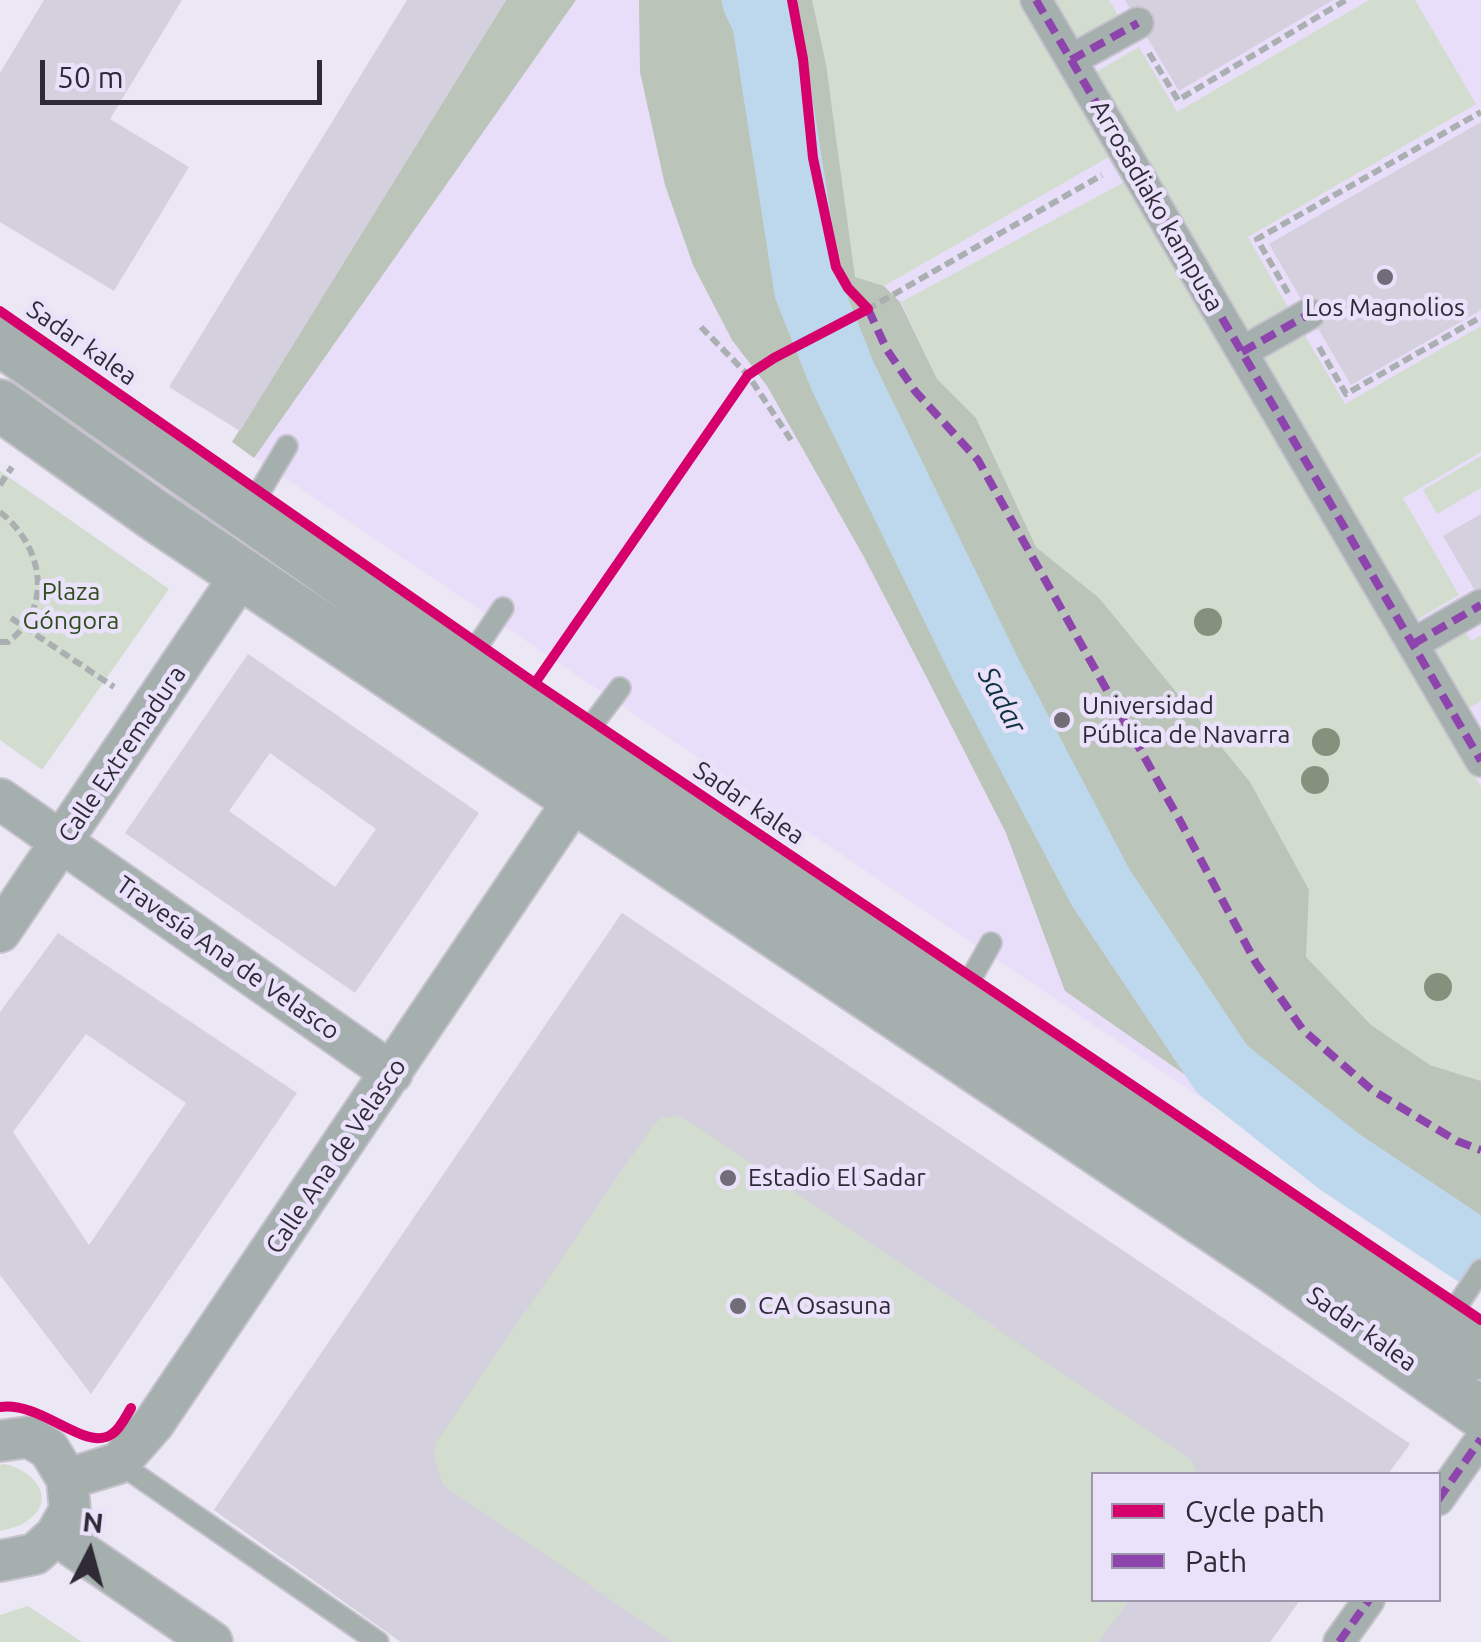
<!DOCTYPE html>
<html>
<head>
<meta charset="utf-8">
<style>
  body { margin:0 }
  #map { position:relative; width:1481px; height:1642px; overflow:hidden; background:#ebe7f4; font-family:Ubuntu,sans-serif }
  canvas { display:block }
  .legend { position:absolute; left:1091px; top:1472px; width:350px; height:130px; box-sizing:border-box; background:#eae1fa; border:2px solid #9f98ac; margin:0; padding:12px 18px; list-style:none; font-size:30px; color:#2e2a36 }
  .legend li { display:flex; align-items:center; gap:20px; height:50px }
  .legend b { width:50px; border:2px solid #9f98ac }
  .north { position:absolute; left:40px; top:1502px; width:100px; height:100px; -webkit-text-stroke:8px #eae1fa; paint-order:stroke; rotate:6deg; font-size:28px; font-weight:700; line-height:40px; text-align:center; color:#2e2a36 }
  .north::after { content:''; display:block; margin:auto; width:35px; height:45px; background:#2e2a36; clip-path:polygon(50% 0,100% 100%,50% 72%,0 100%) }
  .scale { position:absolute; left:40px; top:60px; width:282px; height:45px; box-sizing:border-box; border:5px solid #2e2a36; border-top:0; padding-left:12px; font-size:30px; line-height:35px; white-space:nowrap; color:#2e2a36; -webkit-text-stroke:8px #eae1fa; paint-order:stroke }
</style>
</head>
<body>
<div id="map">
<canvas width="1481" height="1642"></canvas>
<ul class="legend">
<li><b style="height:12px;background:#d6006c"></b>Cycle path</li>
<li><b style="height:12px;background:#8e44ad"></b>Path</li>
</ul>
<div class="north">N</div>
<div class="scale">50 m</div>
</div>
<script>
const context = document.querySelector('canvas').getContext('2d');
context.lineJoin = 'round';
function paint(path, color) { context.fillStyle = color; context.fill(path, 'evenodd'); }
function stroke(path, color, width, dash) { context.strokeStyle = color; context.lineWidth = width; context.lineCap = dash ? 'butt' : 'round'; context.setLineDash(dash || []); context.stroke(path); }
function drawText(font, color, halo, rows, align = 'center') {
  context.font = font + ' Ubuntu,sans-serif'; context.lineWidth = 9; context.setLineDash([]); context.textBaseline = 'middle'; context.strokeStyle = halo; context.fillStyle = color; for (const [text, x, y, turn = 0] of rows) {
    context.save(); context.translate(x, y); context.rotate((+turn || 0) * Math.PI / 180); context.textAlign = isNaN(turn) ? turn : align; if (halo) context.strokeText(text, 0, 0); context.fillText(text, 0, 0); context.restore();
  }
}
const built = new Path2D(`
  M 506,0 L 1481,0 L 1481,1287 L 232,442 Z`);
const green = new Path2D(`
  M 812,0 L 1024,0 L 1114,154 L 884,286 L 855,278 L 826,64 Z
  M 1049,0 L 1109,0 L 1122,22 L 1077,48 Z
  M 1369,0 L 1415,0 L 1476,104 L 1248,237 L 1291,313 L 1245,339 L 1091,75 L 1139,47 L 1177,112 Z
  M 1130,179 L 1481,787 L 1481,1081 L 1430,1065 L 1370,1025 L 1305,957 L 1309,890 L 1099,598 L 1036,547 L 976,418 L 937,379 L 901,302 Z
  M 1481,326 L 1481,452 L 1403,498 L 1459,595 L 1413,622 L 1261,359 L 1304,334 L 1345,404 Z
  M 1481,456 L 1481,488 L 1437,514 L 1423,490 Z
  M 0,471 L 169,589 L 42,770 L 0,740 Z
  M 1464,629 L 1471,641 L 1481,635 L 1481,701 L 1462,712 L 1429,650 Z
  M 622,913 L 1410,1444 L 1388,1474 L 1094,1474 L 1094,1600 L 1300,1600 L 1270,1642 L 401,1642 L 214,1510 Z
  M 5,1464 C 35,1471 60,1501 24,1523 C 18,1527 8,1529 0,1531 L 0,1465 Z
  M 28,1606 L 82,1642 L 0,1642 L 0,1615 Z`);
const forest = new Path2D(`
  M 506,0 L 576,0 L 254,458 L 232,442 Z
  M 639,0 L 812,0 L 826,64 L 855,277 L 884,286 L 900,302 L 937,379 L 976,418 L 1036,547 L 1099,598 L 1250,782 L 1309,890 L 1306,957 L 1371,1025 L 1430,1065 L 1481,1081 L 1481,1281 L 1065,991 L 1006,833 L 927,678 L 864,557 L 767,386 L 732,340 L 693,265 L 665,185 L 640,72 Z`);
const river = new Path2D(`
  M 756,0 L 766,21 L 808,289 L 843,377 L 987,672 L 1101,888 L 1222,1069 L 1340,1162 L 1481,1256`);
const building = new Path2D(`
  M 44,0 L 182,0 L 110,119 L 189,167 L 114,291 L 0,222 L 0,73 Z
  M 407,0 L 506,0 L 240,431 L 169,387 Z
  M 1125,0 L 1333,0 L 1179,91 Z
  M 1481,122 L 1481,310 L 1351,385 L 1269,244 Z
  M 1481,514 L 1481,601 L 1443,536 Z
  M 248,654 L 479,813 L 355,993 L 125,833 ZM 270,753 L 376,829 L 335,887 L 229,811 Z
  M 622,913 L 1410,1444 L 1388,1474 L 1198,1474 L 1192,1462 L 1183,1454 L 698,1127 L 678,1116 L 661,1118 L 651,1128 L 436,1442 L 434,1456 L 443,1485 L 673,1642 L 401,1642 L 214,1510 Z
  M 58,933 L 297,1093 L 91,1394 L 0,1275 L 0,1012 ZM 86,1034 L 186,1103 L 89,1245 L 13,1132 Z
  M 1129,1600 L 1300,1600 L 1270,1642 L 1099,1642 Z`);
const path = new Path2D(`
  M 792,0 L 803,59 L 813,158 L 836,267 L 848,288 L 868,309
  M 1149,53 L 1178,100 L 1346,0
  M 1288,293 L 1257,239 L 1481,112
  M 701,327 L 748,375 L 791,440
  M 1319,347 L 1346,394 L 1481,317
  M 774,358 L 868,309 L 1102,175
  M 0,485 L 12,467
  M 0,512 C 42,545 55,606 8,642 L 0,642
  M 11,618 L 114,687`);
const service = new Path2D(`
  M 247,513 L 287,446
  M 464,666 L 503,608
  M 579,742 L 620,688
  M 959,1000 L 991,943
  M 1443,1327 L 1481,1270
  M 119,1463 L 378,1642`);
const pedestrian = new Path2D(`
  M 1036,0 L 1481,761
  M 1071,60 L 1138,23
  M 1242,352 L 1309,314
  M 1413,644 L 1481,605
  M 1438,1500 L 1481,1439
  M 1339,1642 L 1369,1600`);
const minor = new Path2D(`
  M 0,799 L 392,1073
  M 0,932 L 242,574
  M 0,1441 L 29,1437 L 49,1449 L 67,1479 L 70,1510 L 56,1535 L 35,1554 L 0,1561
  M 67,1479 L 119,1463 L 154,1423 L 575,799
  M 56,1535 L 212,1642`);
const tertiary = new Path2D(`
  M 0,340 L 464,666 L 1481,1354
  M 0,405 L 153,514 L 1273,1267 L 1481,1413`);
const quiet = new Path2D(`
  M 1036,0 L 1481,761
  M 1071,60 L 1138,23
  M 868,309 L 887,350 L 915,391 L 978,460 L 1179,819 L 1256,963 L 1303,1030 L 1372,1090 L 1457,1141 L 1481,1150
  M 1242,352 L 1309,314
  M 1413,644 L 1481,605
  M 1438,1500 L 1481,1439
  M 1339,1642 L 1369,1600`);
const cycleway = new Path2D(`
  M 0,311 L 535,683 L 1481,1320
  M 535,683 L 748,375 L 774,358 L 868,309 L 848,288 L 836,267 L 813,158 L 803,59 L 792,0
  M 0,1407 C 43,1401 85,1453 112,1434 C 120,1429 126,1416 131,1408`);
const trees = [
  [1208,622],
  [1326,742],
  [1315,780],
  [1438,987]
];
const markers = [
  [1385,277,10,"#706c78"],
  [1062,720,10,"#706c78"],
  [728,1178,10,"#706c78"],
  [738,1306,10,"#706c78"]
];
const streetNames = [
  ["Arrosadiako kampusa",1157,206,60],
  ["Sadar kalea",82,343,35],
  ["Calle Extremadura",122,754,-56],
  ["Sadar kalea",749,803,34],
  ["Travesía Ana de Velasco",228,958,35],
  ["Calle Ana de Velasco",336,1156,-56],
  ["Sadar kalea",1362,1329,35]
];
const poiNames = [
  ["Los Magnolios",1385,308,"center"],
  ["Universidad",1082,706],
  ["Pública de Navarra",1082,735],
  ["Estadio El Sadar",748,1178],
  ["CA Osasuna",758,1306]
];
const parkNames = [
  ["Plaza",71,592],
  ["Góngora",71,621]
];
const waterNames = [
  ["Sadar",1002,700,62]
];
paint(built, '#e8def9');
paint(green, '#d2ddd0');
paint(forest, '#bac4b8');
stroke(river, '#bdd8ec', 68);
paint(building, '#d4d0dd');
stroke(service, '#c6c2cd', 24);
stroke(pedestrian, '#c6c2cd', 34);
stroke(minor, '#c6c2cd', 44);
stroke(tertiary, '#c6c2cd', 54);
stroke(path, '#aaafb1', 6, [10, 5]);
stroke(service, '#a5afad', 20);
stroke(pedestrian, '#a5afad', 30);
stroke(minor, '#a5afad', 40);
stroke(tertiary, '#a5afad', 50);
stroke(quiet, '#8e44ad', 8, [15, 8]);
stroke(cycleway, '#d6006c', 10);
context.fillStyle = '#84927d';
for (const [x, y] of trees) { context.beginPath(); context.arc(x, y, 14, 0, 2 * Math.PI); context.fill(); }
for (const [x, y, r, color] of markers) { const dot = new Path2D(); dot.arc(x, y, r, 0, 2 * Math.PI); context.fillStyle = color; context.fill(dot); stroke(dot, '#eae1fa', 4); }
drawText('25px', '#2e2a36', '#eae1fa', streetNames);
drawText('25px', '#2e2a36', '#eae1fa', poiNames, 'left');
drawText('25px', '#304d1c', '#eae1fa', parkNames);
drawText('italic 28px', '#0f3243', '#eae1fa', waterNames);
</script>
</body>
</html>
